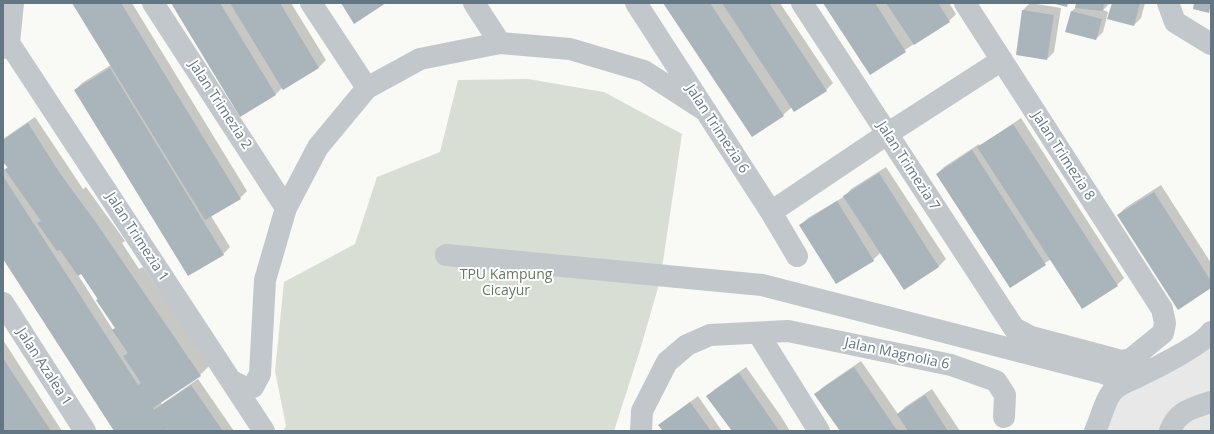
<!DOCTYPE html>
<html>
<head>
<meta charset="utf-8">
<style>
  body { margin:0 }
  #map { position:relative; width:1214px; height:434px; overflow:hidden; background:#f9f9f6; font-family:"Open Sans",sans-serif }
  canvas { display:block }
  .frame { position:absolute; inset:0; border:4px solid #627684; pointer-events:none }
</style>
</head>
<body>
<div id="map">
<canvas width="1214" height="434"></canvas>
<div class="frame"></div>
</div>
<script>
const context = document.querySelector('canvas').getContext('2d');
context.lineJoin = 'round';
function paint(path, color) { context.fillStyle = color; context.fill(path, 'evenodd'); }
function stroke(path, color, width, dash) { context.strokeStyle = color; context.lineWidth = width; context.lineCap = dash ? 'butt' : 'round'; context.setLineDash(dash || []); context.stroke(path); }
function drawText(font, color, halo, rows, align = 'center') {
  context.font = font + ' "Open Sans",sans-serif'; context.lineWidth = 4; context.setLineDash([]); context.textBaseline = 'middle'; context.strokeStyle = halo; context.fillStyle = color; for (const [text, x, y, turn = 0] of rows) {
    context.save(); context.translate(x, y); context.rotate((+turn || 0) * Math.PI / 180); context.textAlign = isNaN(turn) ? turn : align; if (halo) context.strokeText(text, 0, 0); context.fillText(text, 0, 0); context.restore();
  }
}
const built = new Path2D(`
  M 1211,345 L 1211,431 L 1102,431 L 1117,392 Z`);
const green = new Path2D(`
  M 528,79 L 604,92 L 682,134 L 660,281 L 640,350 L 614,431 L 283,431 L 286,426 L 275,371 L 284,282 L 355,244 L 377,177 L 440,152 L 458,80 Z`);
const shadow = new Path2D(`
  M 73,3 L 132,3 L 247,191 L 240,198 L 211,216 L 230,247 L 223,254 L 75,90 L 82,83 L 111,65 Z
  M 172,3 L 291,3 L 326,60 L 319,67 L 284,88 L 283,87 L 276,94 L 241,115 Z
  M 664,3 L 780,3 L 833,83 L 826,90 L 792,107 L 783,115 L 752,136 Z
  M 824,3 L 949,3 L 956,14 L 949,21 L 870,73 Z
  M 1030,3 L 1061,8 L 1054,52 L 1047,59 L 1023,10 Z
  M 1077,3 L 1110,3 L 1103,10 L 1108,12 L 1103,32 L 1096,39 L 1067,31 L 1072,11 L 1077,6 Z
  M 1113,3 L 1145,3 L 1141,18 L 1134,25 Z
  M 35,117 L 83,189 L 86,187 L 125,241 L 122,243 L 139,269 L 143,267 L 210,365 L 200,375 L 160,402 L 162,404 L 198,379 L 234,431 L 116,431 L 3,257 L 3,170 L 8,167 L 3,160 L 3,139 ZM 81,273 L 116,328 L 113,330 L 78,275 Z
  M 1021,118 L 1124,278 L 1117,285 L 1082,307 L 1051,259 L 1010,287 L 937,174 L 944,167 L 979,144 L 980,146 Z
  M 886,167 L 946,259 L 939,266 L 904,288 L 881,252 L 873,260 L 801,225 L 808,218 L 845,196 L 851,189 Z
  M 1161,185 L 1211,263 L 1211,287 L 1118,215 L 1125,208 Z
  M 3,340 L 62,431 L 3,431 Z
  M 861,361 L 898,414 L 905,407 L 932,389 L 960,431 L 841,431 L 816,394 L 823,387 Z
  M 746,367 L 780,415 L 790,431 L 733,431 L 708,396 L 715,389 Z
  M 698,396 L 722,431 L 664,431 L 660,425 Z`);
const building = new Path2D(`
  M 72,3 L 121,3 L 241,199 L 205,220 Z
  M 171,3 L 220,3 L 276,95 L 240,117 Z
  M 230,3 L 280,3 L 319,68 L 283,90 Z
  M 341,3 L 386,3 L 354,24 Z
  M 663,3 L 710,3 L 784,116 L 752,137 Z
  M 722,3 L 769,3 L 827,91 L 794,112 Z
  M 823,3 L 875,3 L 906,52 L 870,75 Z
  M 886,3 L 938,3 L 950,22 L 914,45 Z
  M 1051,3 L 1068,3 L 1067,7 Z
  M 1076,3 L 1104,3 L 1103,11 L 1075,8 Z
  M 1112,3 L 1140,3 L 1134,26 L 1107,19 Z
  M 1194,3 L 1211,3 L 1209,13 L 1193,9 Z
  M 1022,10 L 1054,15 L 1047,60 L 1016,55 Z
  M 1071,11 L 1102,19 L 1096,40 L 1065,32 Z
  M 110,68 L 224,255 L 188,276 L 74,90 Z
  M 28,123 L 59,172 L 97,224 L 201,376 L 153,408 L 154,410 L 191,385 L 223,431 L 169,431 L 166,427 L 168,431 L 114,431 L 3,259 L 3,176 L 138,385 L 141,383 L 123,356 L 128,353 L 112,330 L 115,328 L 96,300 L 98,299 L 81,274 L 78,276 L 60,250 L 57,251 L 37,223 L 41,221 L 5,170 L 8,168 L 3,162 L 3,140 Z
  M 1013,124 L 1118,286 L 1082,309 L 977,147 Z
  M 972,150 L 1046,265 L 1010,288 L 936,174 Z
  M 879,173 L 939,267 L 904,290 L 843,196 Z
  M 1154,192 L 1211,281 L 1211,288 L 1178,310 L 1117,215 Z
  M 837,201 L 874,261 L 836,284 L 799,225 Z
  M 3,358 L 12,372 L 51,431 L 3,431 Z
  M 854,367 L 894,426 L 898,431 L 840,431 L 828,414 L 814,394 Z
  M 739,373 L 773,422 L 779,431 L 732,431 L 706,396 Z
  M 925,395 L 937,414 L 948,431 L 908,431 L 897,414 Z
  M 690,402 L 711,431 L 663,431 L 658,425 Z`);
const minor = new Path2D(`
  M 153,3 L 286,208
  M 311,3 L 367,88
  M 474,3 L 500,43
  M 636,3 L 771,212 L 797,256
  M 802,3 L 1014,328 L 1031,337 L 1114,359 L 1121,361 L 1131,359 L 1163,333 L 1165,323 L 1162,309 L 965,3
  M 1168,3 L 1175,22 L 1211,44
  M 9,43 L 264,431
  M 3,48 L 9,43 L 13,3
  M 771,212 L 887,134 L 1002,60
  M 446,255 L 762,285 L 1100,372 L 1125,381
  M 3,303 L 85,431
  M 758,333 L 819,431
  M 232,381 L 245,388 L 253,387 L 260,374 L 265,280 L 286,208 L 318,147 L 367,88 L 420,59 L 500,43 L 570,49 L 644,71 L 706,111
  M 641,431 L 642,411 L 667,362 L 687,345 L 710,335 L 788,331 L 951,365 L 996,381 L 1005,395 L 1004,417
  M 1095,431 C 1101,419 1104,402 1112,392 C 1120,382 1131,381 1141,375 C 1156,368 1203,344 1211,332
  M 1170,431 C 1177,411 1193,408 1211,402`);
const streetNames = [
  ["Jalan Trimezia 2",220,105,57],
  ["Jalan Trimezia 6",717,129,57],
  ["Jalan Trimezia 8",1063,156,57],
  ["Jalan Trimezia 7",908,166,57],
  ["Jalan Trimezia 1",137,237,57],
  ["Jalan Magnolia 6",897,354,12],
  ["Jalan Azalea 1",44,367,57]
];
const parkNames = [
  ["TPU Kampung",506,275],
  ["Cicayur",506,291]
];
paint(built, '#e7e8e7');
paint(green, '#d9ded5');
paint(shadow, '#0003');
paint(building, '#aab4bb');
stroke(minor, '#c2c7cb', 22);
drawText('14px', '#627684', '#fff', streetNames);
drawText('14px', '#677a61', '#fff', parkNames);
</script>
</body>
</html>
